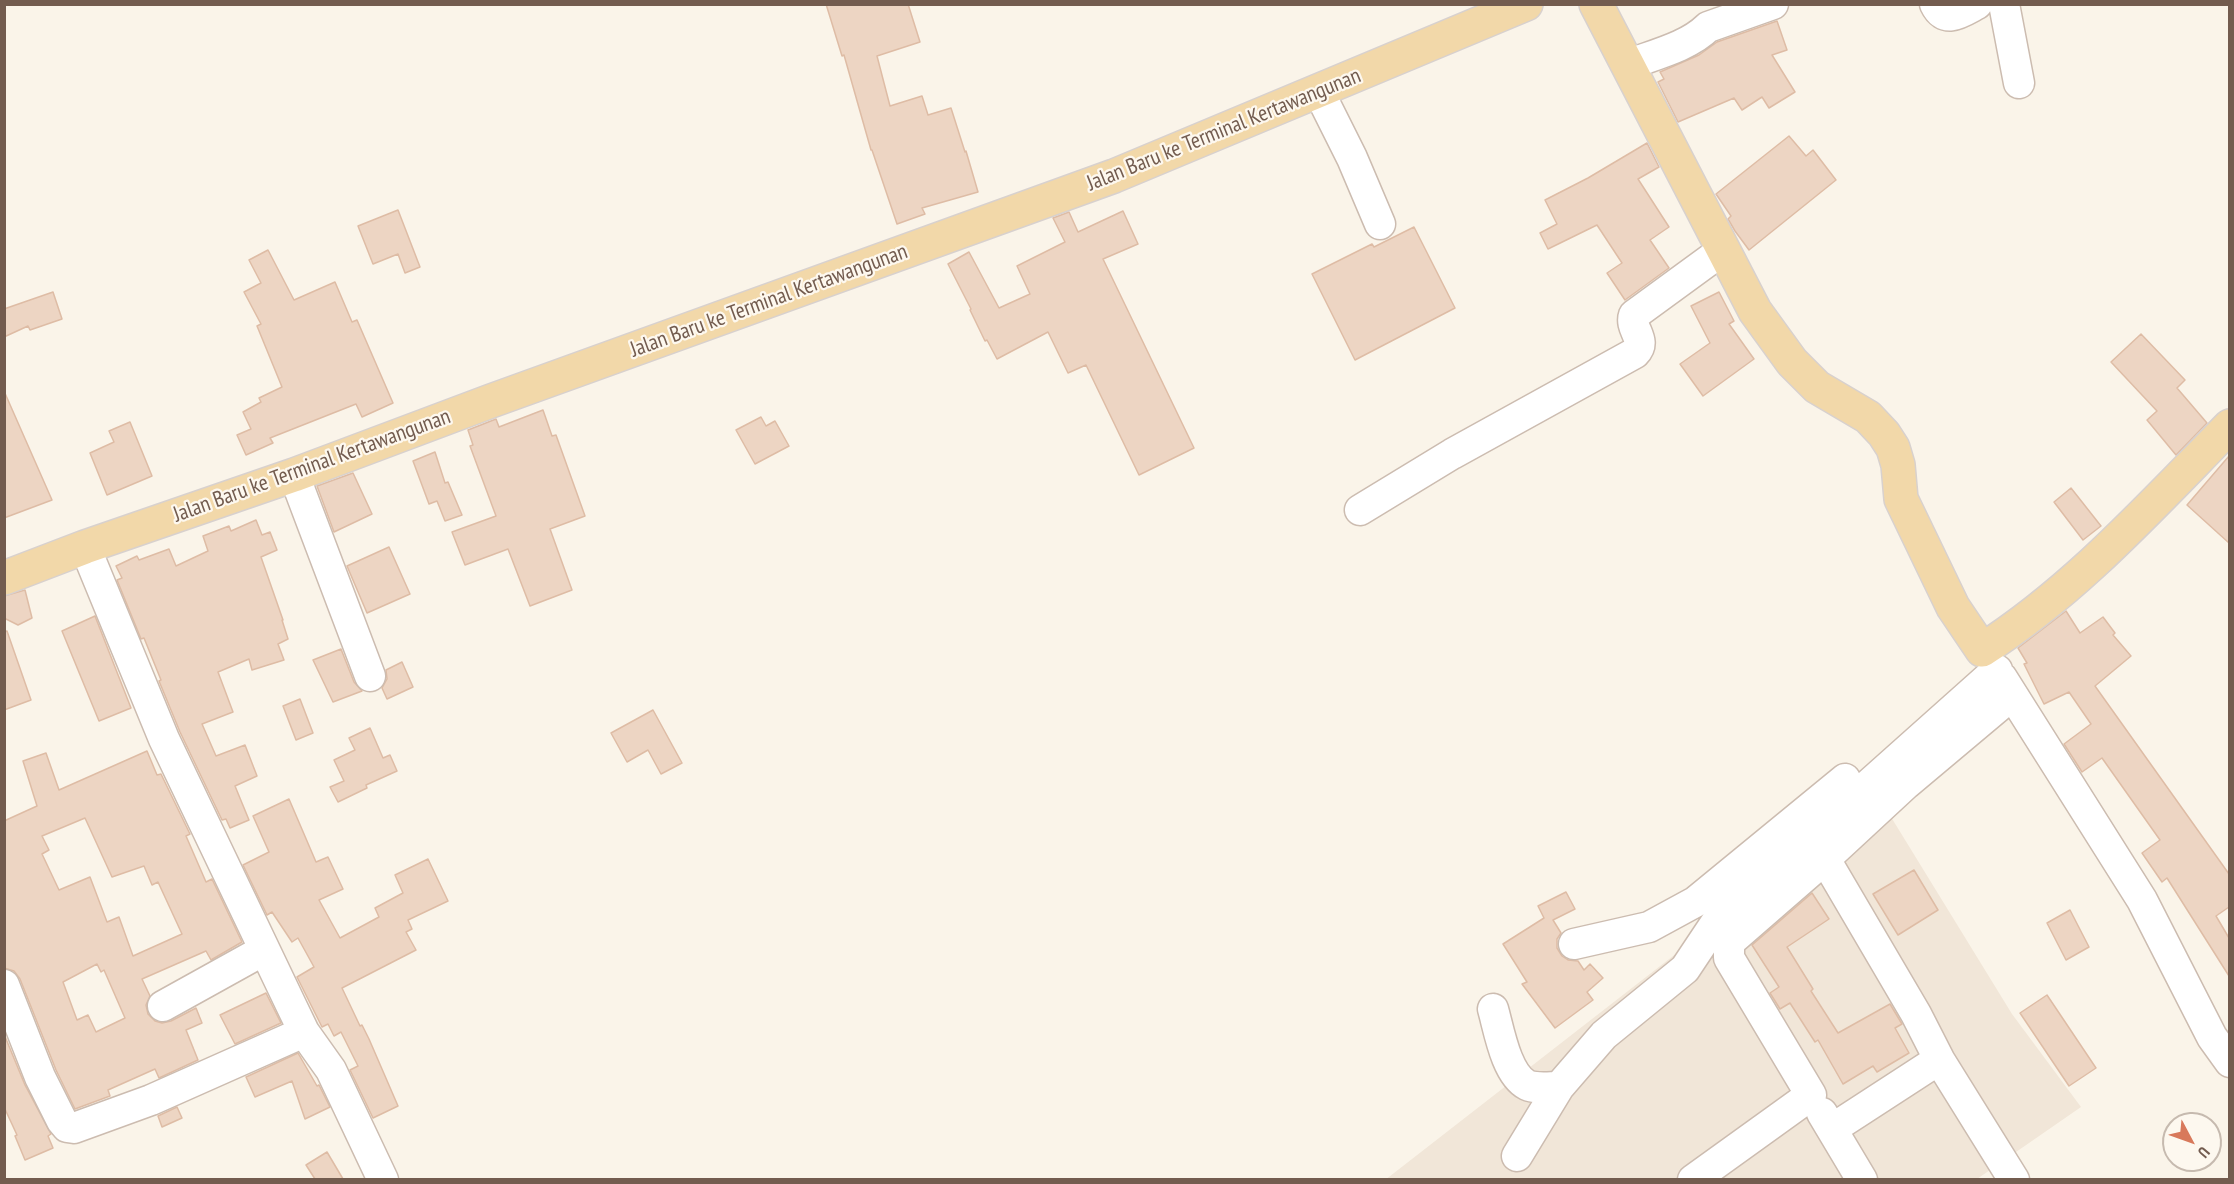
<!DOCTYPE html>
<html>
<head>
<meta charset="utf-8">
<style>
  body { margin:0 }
  #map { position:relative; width:2234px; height:1184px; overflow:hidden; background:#faf4e9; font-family:"PT Sans Narrow",sans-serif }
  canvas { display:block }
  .frame { position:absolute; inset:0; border:6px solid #735c4f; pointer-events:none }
  .north { position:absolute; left:2162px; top:1112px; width:60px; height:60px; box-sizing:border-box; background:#fdf8ef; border:2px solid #c6baaf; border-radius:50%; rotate:131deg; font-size:16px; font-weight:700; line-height:24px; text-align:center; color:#735c4f }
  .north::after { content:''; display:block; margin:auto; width:21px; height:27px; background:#d8795b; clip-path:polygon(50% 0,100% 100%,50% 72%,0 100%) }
</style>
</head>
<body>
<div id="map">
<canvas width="2234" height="1184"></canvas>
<div class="frame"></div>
<div class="north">U</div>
</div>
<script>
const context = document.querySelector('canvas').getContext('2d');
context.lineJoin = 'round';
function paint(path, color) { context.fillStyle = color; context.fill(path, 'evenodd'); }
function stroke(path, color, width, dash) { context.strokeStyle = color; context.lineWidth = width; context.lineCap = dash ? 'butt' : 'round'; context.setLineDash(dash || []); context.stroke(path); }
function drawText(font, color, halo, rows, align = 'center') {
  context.font = font + ' "PT Sans Narrow",sans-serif'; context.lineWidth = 4.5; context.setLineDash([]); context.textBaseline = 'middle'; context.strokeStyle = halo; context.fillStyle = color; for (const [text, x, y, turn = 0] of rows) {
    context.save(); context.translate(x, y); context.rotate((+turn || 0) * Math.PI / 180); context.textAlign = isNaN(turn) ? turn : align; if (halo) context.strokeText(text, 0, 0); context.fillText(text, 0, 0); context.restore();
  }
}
const residential = new Path2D(`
  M 1883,804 L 2012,1014 L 2081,1107 L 1977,1179 L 1385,1180 L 1673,956 Z`);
const building = new Path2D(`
  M 826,4 L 908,4 L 920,42 L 877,56 L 890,106 L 922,96 L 928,115 L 951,108 L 965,152 L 966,151 L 978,192 L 922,208 L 925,214 L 897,224 L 872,150 L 871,150 L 844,55 L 842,56 Z
  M 1777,21 L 1787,50 L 1772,55 L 1795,92 L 1769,108 L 1762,97 L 1742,110 L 1734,98 L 1678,122 L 1658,82 L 1664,79 L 1660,72 L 1699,55 L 1717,42 Z
  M 1789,136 L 1806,156 L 1813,150 L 1836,180 L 1749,250 L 1735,231 L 1728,219 L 1731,216 L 1716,194 Z
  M 1647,143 L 1659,167 L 1638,179 L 1669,227 L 1650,240 L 1669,268 L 1625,300 L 1607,273 L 1622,263 L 1597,225 L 1548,249 L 1540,233 L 1557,224 L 1545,200 L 1588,178 Z
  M 398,210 L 420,267 L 405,273 L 398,254 L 373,264 L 358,226 Z
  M 1123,211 L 1138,244 L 1103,259 L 1194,448 L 1139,475 L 1086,365 L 1068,373 L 1048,332 L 997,359 L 987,340 L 985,341 L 970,310 L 971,309 L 948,264 L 969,252 L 999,308 L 1030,294 L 1017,266 L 1065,242 L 1053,218 L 1069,212 L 1078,232 Z
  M 1414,227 L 1455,308 L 1355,360 L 1312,274 L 1372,244 L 1374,247 Z
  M 268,250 L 294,300 L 335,282 L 352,322 L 357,320 L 393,403 L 362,417 L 356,404 L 270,438 L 273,443 L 246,455 L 237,435 L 251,429 L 243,412 L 261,402 L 259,398 L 282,387 L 257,326 L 261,324 L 244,292 L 261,283 L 249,260 Z
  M 53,292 L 62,319 L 30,330 L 28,326 L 4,337 L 4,309 Z
  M 1719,292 L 1734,321 L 1729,324 L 1754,359 L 1703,396 L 1680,364 L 1710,343 L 1691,306 Z
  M 2141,334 L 2185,380 L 2177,388 L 2207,423 L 2176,455 L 2147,420 L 2157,411 L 2111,362 Z
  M 4,391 L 52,500 L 4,518 Z
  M 543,410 L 552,436 L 556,435 L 585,516 L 550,529 L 572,590 L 530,606 L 508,549 L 465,565 L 452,532 L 496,516 L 470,446 L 473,445 L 468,430 L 496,419 L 499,427 Z
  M 761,417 L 766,426 L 775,421 L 789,446 L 755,464 L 736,430 Z
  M 130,422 L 152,476 L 107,495 L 90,453 L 114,442 L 109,431 Z
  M 435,452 L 445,483 L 448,482 L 462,515 L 445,521 L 437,501 L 429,504 L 413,461 Z
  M 2229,456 L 2229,543 L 2187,505 Z
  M 353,473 L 372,514 L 334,532 L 317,486 Z
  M 2071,488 L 2101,526 L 2083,540 L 2054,502 Z
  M 256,520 L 262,535 L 270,532 L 277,550 L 261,557 L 283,620 L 282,620 L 288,639 L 278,644 L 284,660 L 252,670 L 249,659 L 218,672 L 233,712 L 202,724 L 216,756 L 245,745 L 257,776 L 235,786 L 249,820 L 230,828 L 226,819 L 222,820 L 180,732 L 159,681 L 161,680 L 144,638 L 141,639 L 117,580 L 122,578 L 116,566 L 137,556 L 139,560 L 169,549 L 176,566 L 208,551 L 203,536 L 229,526 L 231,531 Z
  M 389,547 L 410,594 L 367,613 L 347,566 Z
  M 25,590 L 32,618 L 18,625 L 4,618 L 4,596 Z
  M 2066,611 L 2080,633 L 2103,617 L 2115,633 L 2113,635 L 2131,656 L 2095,686 L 2229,874 L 2229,907 L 2216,916 L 2229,938 L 2229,976 L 2167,878 L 2162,882 L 2142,853 L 2160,840 L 2102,758 L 2082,772 L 2064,744 L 2091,724 L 2069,692 L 2044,704 L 2024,664 L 2027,663 L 2018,648 Z
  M 95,616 L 131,708 L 99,721 L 62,631 Z
  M 7,631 L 31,700 L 4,710 L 4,632 Z
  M 341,649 L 354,682 L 362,691 L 333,702 L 313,660 Z
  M 402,662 L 413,687 L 387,699 L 382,688 L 387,679 L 386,670 Z
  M 300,699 L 313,733 L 296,740 L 283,706 Z
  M 653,710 L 682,763 L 661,774 L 648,750 L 627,762 L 611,733 Z
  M 370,728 L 383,758 L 390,755 L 397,771 L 366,785 L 367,788 L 338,802 L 330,787 L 344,781 L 334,760 L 355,750 L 349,738 Z
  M 147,751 L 157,775 L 161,774 L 190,834 L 186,836 L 206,882 L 212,879 L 242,942 L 211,960 L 206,951 L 142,979 L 150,996 L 146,1005 L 148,1014 L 155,1021 L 162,1023 L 171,1021 L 196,1008 L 202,1023 L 186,1030 L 198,1060 L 159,1078 L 155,1069 L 108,1090 L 110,1096 L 75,1109 L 56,1070 L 20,979 L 14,971 L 4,968 L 4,821 L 37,806 L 23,761 L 46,753 L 59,790 ZM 85,818 L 112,877 L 144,866 L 152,885 L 158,882 L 182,934 L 133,956 L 119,917 L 107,922 L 90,877 L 59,890 L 42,854 L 49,850 L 42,836 ZM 97,964 L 101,972 L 104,970 L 125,1018 L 96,1032 L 88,1015 L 77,1020 L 63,982 Z
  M 289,799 L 316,862 L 328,857 L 343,889 L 319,900 L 340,938 L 379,917 L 375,908 L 403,893 L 395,875 L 428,859 L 448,901 L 408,920 L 412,929 L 406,932 L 416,950 L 342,988 L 360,1026 L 362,1025 L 369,1039 L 398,1106 L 373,1118 L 350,1070 L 358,1066 L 341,1032 L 334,1036 L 328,1024 L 322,1027 L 297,977 L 314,967 L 298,938 L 292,942 L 272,912 L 267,915 L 243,865 L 269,852 L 253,816 Z
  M 1914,870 L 1938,910 L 1898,935 L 1873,894 Z
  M 1566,892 L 1575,909 L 1553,920 L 1561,933 L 1557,939 L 1557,948 L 1562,956 L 1568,960 L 1578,961 L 1584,970 L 1590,964 L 1603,978 L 1587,992 L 1593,1000 L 1555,1028 L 1522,984 L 1527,982 L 1503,944 L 1544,918 L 1538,906 Z
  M 1812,893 L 1829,919 L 1787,947 L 1813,989 L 1811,991 L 1838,1033 L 1890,1004 L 1902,1024 L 1895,1028 L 1909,1053 L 1877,1072 L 1873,1066 L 1843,1084 L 1818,1040 L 1815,1042 L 1790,1003 L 1780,1009 L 1770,993 L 1779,987 L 1752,945 Z
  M 2070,910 L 2089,947 L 2066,960 L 2047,923 Z
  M 266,993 L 281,1023 L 235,1044 L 220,1015 Z
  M 2047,995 L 2096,1068 L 2069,1086 L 2020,1013 Z
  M 4,1034 L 25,1085 L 51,1134 L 48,1136 L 53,1148 L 25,1160 L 15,1136 L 17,1135 L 4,1107 Z
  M 298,1053 L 317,1086 L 319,1085 L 330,1107 L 305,1119 L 292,1081 L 255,1097 L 246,1077 Z
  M 177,1107 L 182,1118 L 162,1127 L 158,1116 Z
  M 327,1152 L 343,1179 L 315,1179 L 306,1165 Z`);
const minor = new Path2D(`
  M 1935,4 C 1945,25 1962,12 1977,4
  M 2004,4 L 2019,83
  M 1627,65 C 1653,55 1688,47 1708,27 L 1773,4
  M 1319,92 L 1352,158 L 1380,224
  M 294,475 L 370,676
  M 1360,510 L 1452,454 L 1635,353 C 1648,340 1629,329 1634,315 L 1723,250
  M 85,547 L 164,739 L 291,1005 L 304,1032 L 331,1070 L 383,1180
  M 2002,678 L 2142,900 L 2212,1037 L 2230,1062
  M 1825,859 L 1916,1014 L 1940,1061 L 1929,1066 L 1832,1129
  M 1574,944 L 1649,927 L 1695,902 L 1845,779
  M 4,985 L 40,1077 L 62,1121 L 67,1127 L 74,1128 L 151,1100 L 304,1032
  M 163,1006 L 264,950
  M 1493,1009 C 1499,1030 1506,1074 1527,1085 C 1536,1089 1549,1087 1559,1087
  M 1940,1061 L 2014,1180
  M 1822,1113 L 1862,1180
  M 1517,1156 L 1559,1087 L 1604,1035 L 1685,969 L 1719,918 L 1997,670
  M 1693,1180 L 1811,1095 L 1729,958 L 1729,945 L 1733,939 L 1825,859 L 1906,784 L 2012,695`);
const major = new Path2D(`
  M 1596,4 L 1755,311 L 1792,362 L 1817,387 L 1868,417 L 1884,434 L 1893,448 L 1898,465 L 1901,499 L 1953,607 L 1982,650 C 2076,590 2152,505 2230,426
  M 4,578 L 85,547 L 294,475 L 491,401 L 1114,176 L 1526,4`);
const streetNames = [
  ["Jalan Baru ke Terminal Kertawangunan",1224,130,-22],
  ["Jalan Baru ke Terminal Kertawangunan",769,301,-20],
  ["Jalan Baru ke Terminal Kertawangunan",312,466,-20]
];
paint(residential, '#f1e6d8');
paint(building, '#edd5c3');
stroke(building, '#debca5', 1.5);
stroke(minor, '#ccbcb0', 33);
stroke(major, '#d8d1ce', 36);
stroke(minor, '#fff', 30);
stroke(major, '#f2d8a9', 33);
drawText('22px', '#735c4f', '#fdf8ef', streetNames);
</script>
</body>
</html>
